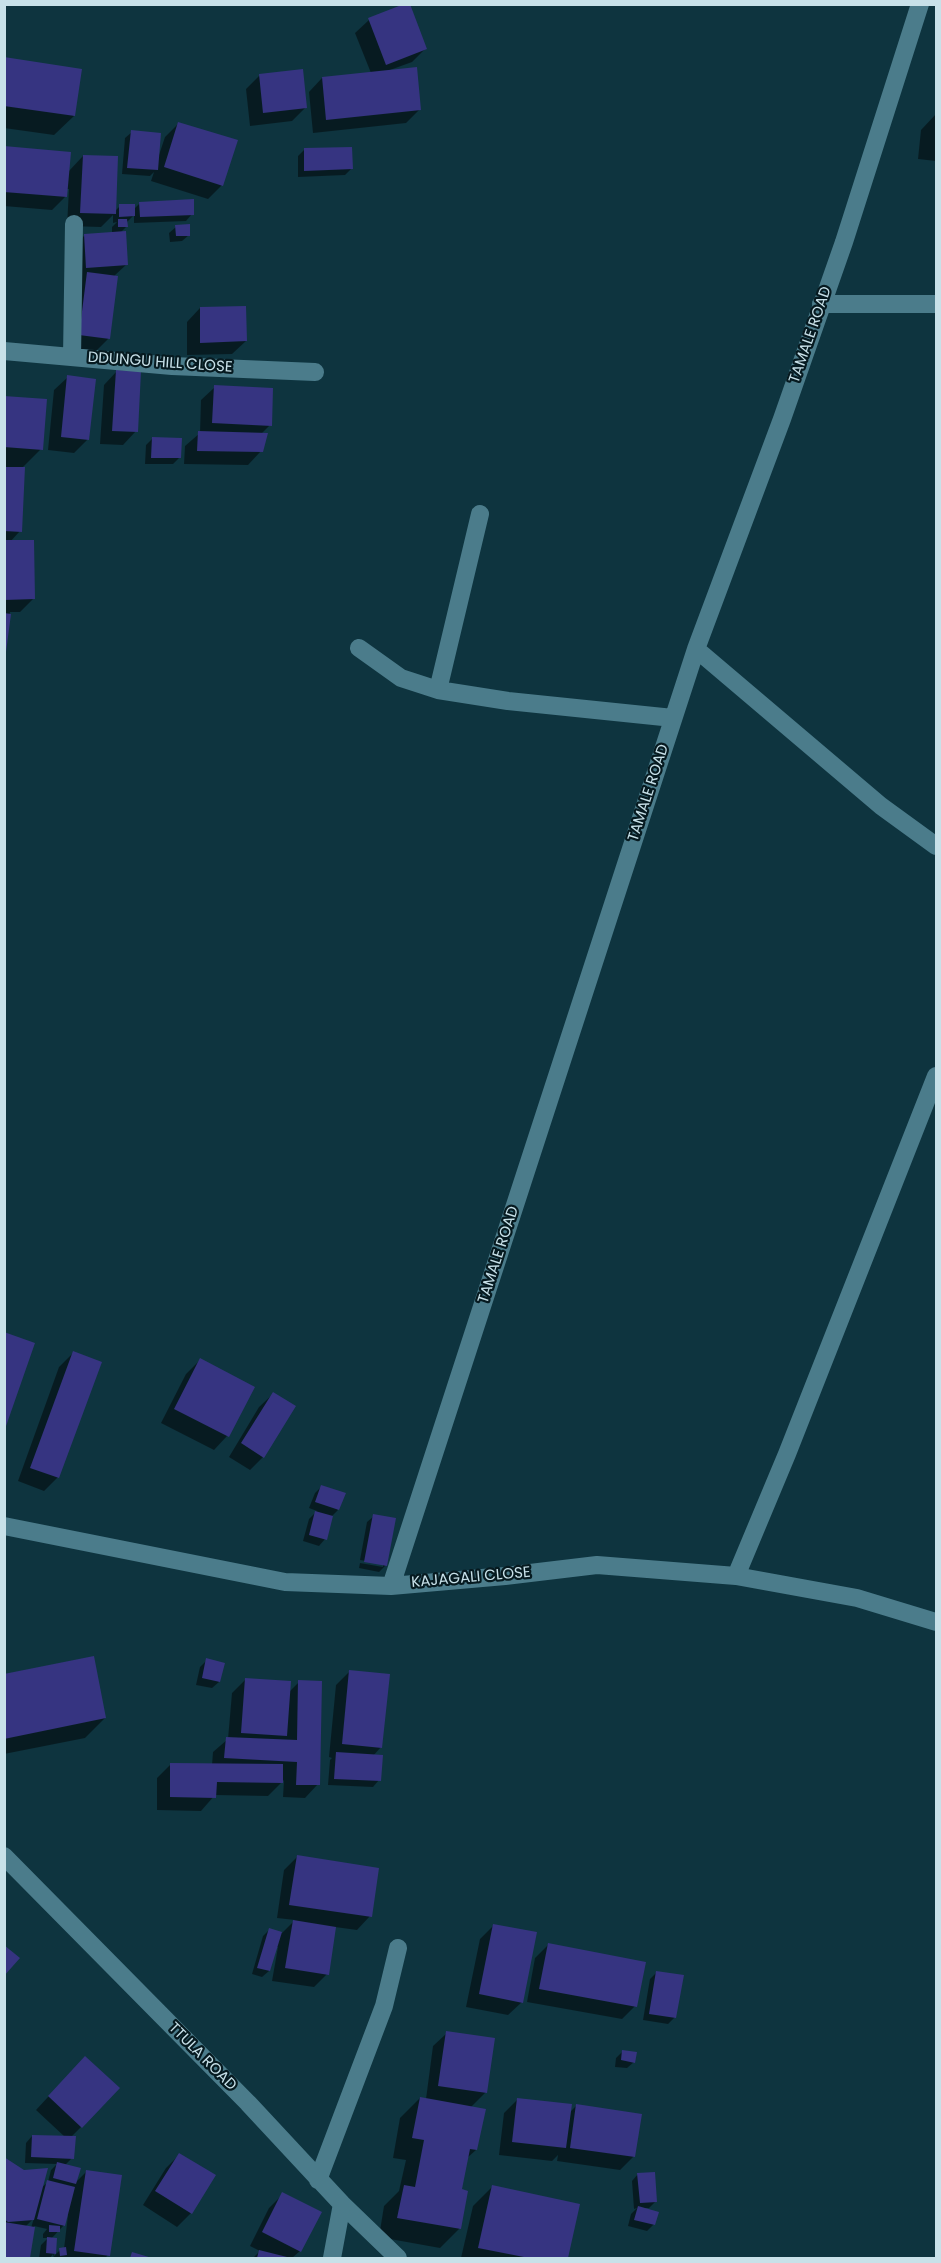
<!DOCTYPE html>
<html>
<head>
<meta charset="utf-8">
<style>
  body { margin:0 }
  #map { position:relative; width:941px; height:2263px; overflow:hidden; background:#0e343f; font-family:Poppins,sans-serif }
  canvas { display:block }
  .frame { position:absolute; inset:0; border:6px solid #c8e1e9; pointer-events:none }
</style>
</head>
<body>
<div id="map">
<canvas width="941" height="2263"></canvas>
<div class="frame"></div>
</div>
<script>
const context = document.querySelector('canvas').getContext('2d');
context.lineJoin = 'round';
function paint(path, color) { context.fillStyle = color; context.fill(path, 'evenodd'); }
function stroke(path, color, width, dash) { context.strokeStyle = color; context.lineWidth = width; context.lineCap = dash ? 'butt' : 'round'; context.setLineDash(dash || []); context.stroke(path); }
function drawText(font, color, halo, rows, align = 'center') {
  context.font = font + ' Poppins,sans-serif'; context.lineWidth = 4.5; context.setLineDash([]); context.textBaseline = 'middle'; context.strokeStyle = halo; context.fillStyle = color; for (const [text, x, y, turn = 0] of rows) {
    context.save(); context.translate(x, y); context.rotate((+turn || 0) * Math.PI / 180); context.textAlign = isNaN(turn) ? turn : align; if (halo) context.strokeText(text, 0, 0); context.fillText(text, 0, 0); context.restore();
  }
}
const shadow = new Path2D(`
  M 369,20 L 425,49 L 412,62 L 390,70 L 420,109 L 406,123 L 313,133 L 309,92 L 322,78 L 371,73 L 355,33 Z
  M 4,59 L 74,116 L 54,135 L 4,128 Z
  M 259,76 L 306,107 L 292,121 L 250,126 L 246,89 Z
  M 936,114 L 936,161 L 918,159 L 921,130 Z
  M 178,124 L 222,185 L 208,199 L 151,181 L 154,172 L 150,176 L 122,174 L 125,138 L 132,132 L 159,155 L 165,137 Z
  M 4,148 L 68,172 L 83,156 L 115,211 L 120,206 L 133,210 L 140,203 L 192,214 L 186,221 L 134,223 L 134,215 L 126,223 L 127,226 L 120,233 L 127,264 L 113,277 L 108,339 L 95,352 L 66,349 L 71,249 L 84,236 L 112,234 L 112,227 L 117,222 L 113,223 L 113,215 L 101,227 L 67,226 L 69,189 L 66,189 L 65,197 L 52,210 L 4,206 Z
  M 304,150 L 351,169 L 345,175 L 298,177 L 298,156 Z
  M 176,227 L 189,235 L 182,241 L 170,242 L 169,233 Z
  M 200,308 L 246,341 L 232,354 L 187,355 L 187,322 Z
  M 117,371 L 136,431 L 123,445 L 100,444 L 104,385 Z
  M 68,377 L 88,439 L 74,453 L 48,450 L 54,390 Z
  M 215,387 L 270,425 L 261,434 L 261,451 L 248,465 L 184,464 L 185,446 L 200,433 L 201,400 Z
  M 4,397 L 41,449 L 23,467 L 20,531 L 10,542 L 33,599 L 20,612 L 10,612 L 4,651 Z
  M 152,439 L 179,458 L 173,464 L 145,464 L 146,445 Z
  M 73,1353 L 58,1477 L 44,1491 L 18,1481 L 59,1367 Z
  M 200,1360 L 253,1388 L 227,1436 L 214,1450 L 161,1423 L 186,1374 Z
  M 273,1394 L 263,1457 L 250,1470 L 229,1457 L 259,1407 Z
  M 321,1487 L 338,1510 L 332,1516 L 325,1539 L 319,1546 L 303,1541 L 309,1519 L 317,1511 L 309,1508 L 315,1493 Z
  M 374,1516 L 385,1566 L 379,1572 L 359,1568 L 360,1563 L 383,1567 L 383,1564 L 360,1560 L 367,1522 Z
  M 207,1660 L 219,1682 L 212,1688 L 196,1685 L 200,1667 Z
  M 350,1671 L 381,1747 L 373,1756 L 379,1780 L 373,1787 L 328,1785 L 330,1760 L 332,1758 L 329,1757 L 336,1685 Z
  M 4,1676 L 105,1718 L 85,1738 L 4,1754 Z
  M 245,1680 L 289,1692 L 299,1682 L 318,1784 L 305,1798 L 283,1797 L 284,1780 L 268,1796 L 215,1795 L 201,1811 L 157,1810 L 157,1778 L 171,1764 L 212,1765 L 213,1752 L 228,1739 L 232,1693 Z
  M 297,1857 L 370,1916 L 357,1930 L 335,1927 L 327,1974 L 314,1987 L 272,1981 L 278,1947 L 276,1947 L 269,1971 L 262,1977 L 252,1974 L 263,1936 L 269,1930 L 282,1933 L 295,1920 L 277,1918 L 284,1870 Z
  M 494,1925 L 522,2002 L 508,2015 L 466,2007 L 480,1939 Z
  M 548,1945 L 635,2006 L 622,2019 L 527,2002 L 535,1958 Z
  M 656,1973 L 675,2017 L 668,2024 L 643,2020 L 650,1979 Z
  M 447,2033 L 486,2092 L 470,2108 L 476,2150 L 467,2158 L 461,2191 L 459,2229 L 440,2248 L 379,2237 L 384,2206 L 399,2191 L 406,2160 L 393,2158 L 400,2118 L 420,2098 L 426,2099 L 433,2046 Z
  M 623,2051 L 634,2062 L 627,2068 L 615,2067 L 616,2058 Z
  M 72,2071 L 81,2127 L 71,2137 L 72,2158 L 65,2165 L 75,2183 L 86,2172 L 108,2255 L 105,2258 L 62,2258 L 63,2257 L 54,2258 L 53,2254 L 50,2258 L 39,2258 L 41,2245 L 48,2238 L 43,2238 L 43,2234 L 47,2229 L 34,2226 L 28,2258 L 4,2258 L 4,2159 L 41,2188 L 48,2182 L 51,2170 L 57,2164 L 25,2163 L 26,2143 L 32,2136 L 65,2137 L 36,2110 ZM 66,2215 L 68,2215 L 64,2249 L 60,2250 L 54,2256 L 56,2239 L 51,2239 L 64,2225 ZM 34,2218 L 31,2228 L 25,2227 Z
  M 517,2100 L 569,2113 L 576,2106 L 634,2156 L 620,2170 L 557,2161 L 558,2155 L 552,2161 L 499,2155 L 504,2113 Z
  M 180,2154 L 191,2213 L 177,2227 L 143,2205 L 166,2168 Z
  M 638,2174 L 656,2201 L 649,2208 L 641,2208 L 654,2224 L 647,2231 L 628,2226 L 631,2214 L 637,2208 L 634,2209 L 632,2181 Z
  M 493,2186 L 578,2205 L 566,2258 L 461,2258 L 473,2206 Z
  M 283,2194 L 300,2251 L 292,2258 L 253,2258 L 260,2251 L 250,2246 L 269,2208 Z`);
const building = new Path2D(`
  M 404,4 L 410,4 L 427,49 L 386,65 L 368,18 Z
  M 4,57 L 82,69 L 75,116 L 4,106 Z
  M 417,67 L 421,110 L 326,120 L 322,77 Z
  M 303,69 L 307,108 L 263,113 L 259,74 Z
  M 178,122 L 238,140 L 223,186 L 164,167 Z
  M 131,130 L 161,133 L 158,170 L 127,168 Z
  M 4,146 L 71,152 L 67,197 L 4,192 Z
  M 352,147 L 353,169 L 304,171 L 304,148 Z
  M 83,155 L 118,156 L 116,214 L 80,213 Z
  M 194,199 L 194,215 L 140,217 L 139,202 Z
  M 119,204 L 135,204 L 135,216 L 119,217 Z
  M 118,219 L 127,219 L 128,227 L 118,227 Z
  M 190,224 L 190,236 L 176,236 L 175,225 Z
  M 126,231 L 128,265 L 86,268 L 84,234 Z
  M 87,272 L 118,276 L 110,339 L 79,335 Z
  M 246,306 L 247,341 L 200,343 L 200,307 Z
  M 116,370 L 141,371 L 138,432 L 112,431 Z
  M 67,375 L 96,379 L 89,440 L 61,437 Z
  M 214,385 L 273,388 L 272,426 L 212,423 Z
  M 4,396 L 47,399 L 43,450 L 4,447 Z
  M 198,431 L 268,433 L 263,452 L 197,451 Z
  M 152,437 L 182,438 L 181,458 L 151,458 Z
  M 4,467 L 25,467 L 22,532 L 4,531 Z
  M 4,540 L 34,540 L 35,599 L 4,600 Z
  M 4,613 L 11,614 L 6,652 L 4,652 Z
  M 4,1332 L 35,1343 L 5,1429 L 4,1429 Z
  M 73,1351 L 102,1362 L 59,1478 L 30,1468 Z
  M 200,1358 L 255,1387 L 229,1437 L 174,1409 Z
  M 273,1392 L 296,1406 L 264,1458 L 241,1443 Z
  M 321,1485 L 346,1493 L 339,1510 L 315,1502 Z
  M 315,1511 L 333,1516 L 327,1540 L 309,1535 Z
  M 373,1514 L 396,1518 L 387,1566 L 364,1562 Z
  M 94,1656 L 106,1718 L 4,1739 L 4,1674 Z
  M 206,1658 L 225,1663 L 220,1682 L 202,1678 Z
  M 349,1670 L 390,1674 L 382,1748 L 342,1744 Z
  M 245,1678 L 291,1681 L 287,1736 L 241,1733 Z
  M 298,1680 L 322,1681 L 320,1785 L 296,1785 L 297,1762 L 224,1758 L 226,1737 L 297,1740 Z
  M 336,1752 L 383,1755 L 381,1781 L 334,1779 Z
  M 170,1763 L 283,1764 L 283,1783 L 217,1782 L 216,1798 L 170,1797 Z
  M 297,1855 L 379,1868 L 372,1917 L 289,1905 Z
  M 293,1920 L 336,1927 L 329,1975 L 285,1968 Z
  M 493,1924 L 537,1932 L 523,2003 L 479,1994 Z
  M 269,1928 L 282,1932 L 270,1971 L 257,1968 Z
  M 548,1943 L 646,1962 L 637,2007 L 539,1989 Z
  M 4,1945 L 20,1958 L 4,1976 Z
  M 656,1971 L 684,1975 L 676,2018 L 649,2014 Z
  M 446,2031 L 495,2038 L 487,2093 L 438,2086 Z
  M 622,2050 L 637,2052 L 635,2063 L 621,2060 Z
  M 85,2056 L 120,2088 L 82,2128 L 48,2096 Z
  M 420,2097 L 486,2109 L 477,2150 L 470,2149 L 462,2189 L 468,2191 L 461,2229 L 397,2218 L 404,2185 L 415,2187 L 424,2140 L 412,2138 Z
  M 517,2098 L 572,2104 L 566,2148 L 512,2142 Z
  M 576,2104 L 642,2114 L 635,2157 L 570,2148 Z
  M 32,2135 L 76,2136 L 74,2159 L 31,2157 Z
  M 179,2153 L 216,2175 L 192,2214 L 155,2191 Z
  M 4,2157 L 24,2170 L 48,2168 L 34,2220 L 8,2222 L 4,2219 Z
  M 57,2162 L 81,2168 L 76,2184 L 53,2178 Z
  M 86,2170 L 122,2175 L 110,2256 L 74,2251 Z
  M 655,2172 L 657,2202 L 640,2203 L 637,2173 Z
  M 47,2180 L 75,2187 L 65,2226 L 37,2219 Z
  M 492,2185 L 580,2204 L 568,2258 L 529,2258 L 478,2248 Z
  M 282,2192 L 322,2212 L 301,2252 L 262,2232 Z
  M 638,2206 L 659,2212 L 655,2225 L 634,2220 Z
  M 4,2222 L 35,2227 L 30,2258 L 4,2258 Z
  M 49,2225 L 60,2226 L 60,2232 L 49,2232 Z
  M 47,2237 L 57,2238 L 56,2254 L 46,2253 Z
  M 66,2247 L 67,2255 L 60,2256 L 59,2248 Z
  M 259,2250 L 291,2258 L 257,2258 Z
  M 132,2252 L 152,2258 L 130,2258 Z`);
const minor = new Path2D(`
  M 821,304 L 936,304
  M 4,351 L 172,366 L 315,372
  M 72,357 L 74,224
  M 359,648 L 401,678 L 438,690 L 508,701 L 673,718
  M 696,649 L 881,806 L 936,846
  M 438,690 L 480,514
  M 4,1526 L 285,1582 L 391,1586 L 505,1576 L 597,1565 L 736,1576 L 857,1598 L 936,1622
  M 736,1576 L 787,1454 L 936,1076
  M 391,1586 L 696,649 L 782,419 L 844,242 L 920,4
  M 4,1856 L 248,2103 L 342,2204 L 398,2258
  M 318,2180 L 384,2006 L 398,1948
  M 332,2258 L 342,2204`);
const streetNames = [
  ["TAMALE ROAD",811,335,-71],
  ["DDUNGU HILL CLOSE",160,363,4],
  ["TAMALE ROAD",649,793,-72],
  ["TAMALE ROAD",499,1255,-72],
  ["KAJAGALI CLOSE",471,1578,-5],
  ["TTULA ROAD",202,2057,45]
];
paint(shadow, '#0007');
paint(building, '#363481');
stroke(minor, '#4b7c8b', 18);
drawText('15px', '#c8e1e9', '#061a20', streetNames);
</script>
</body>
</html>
